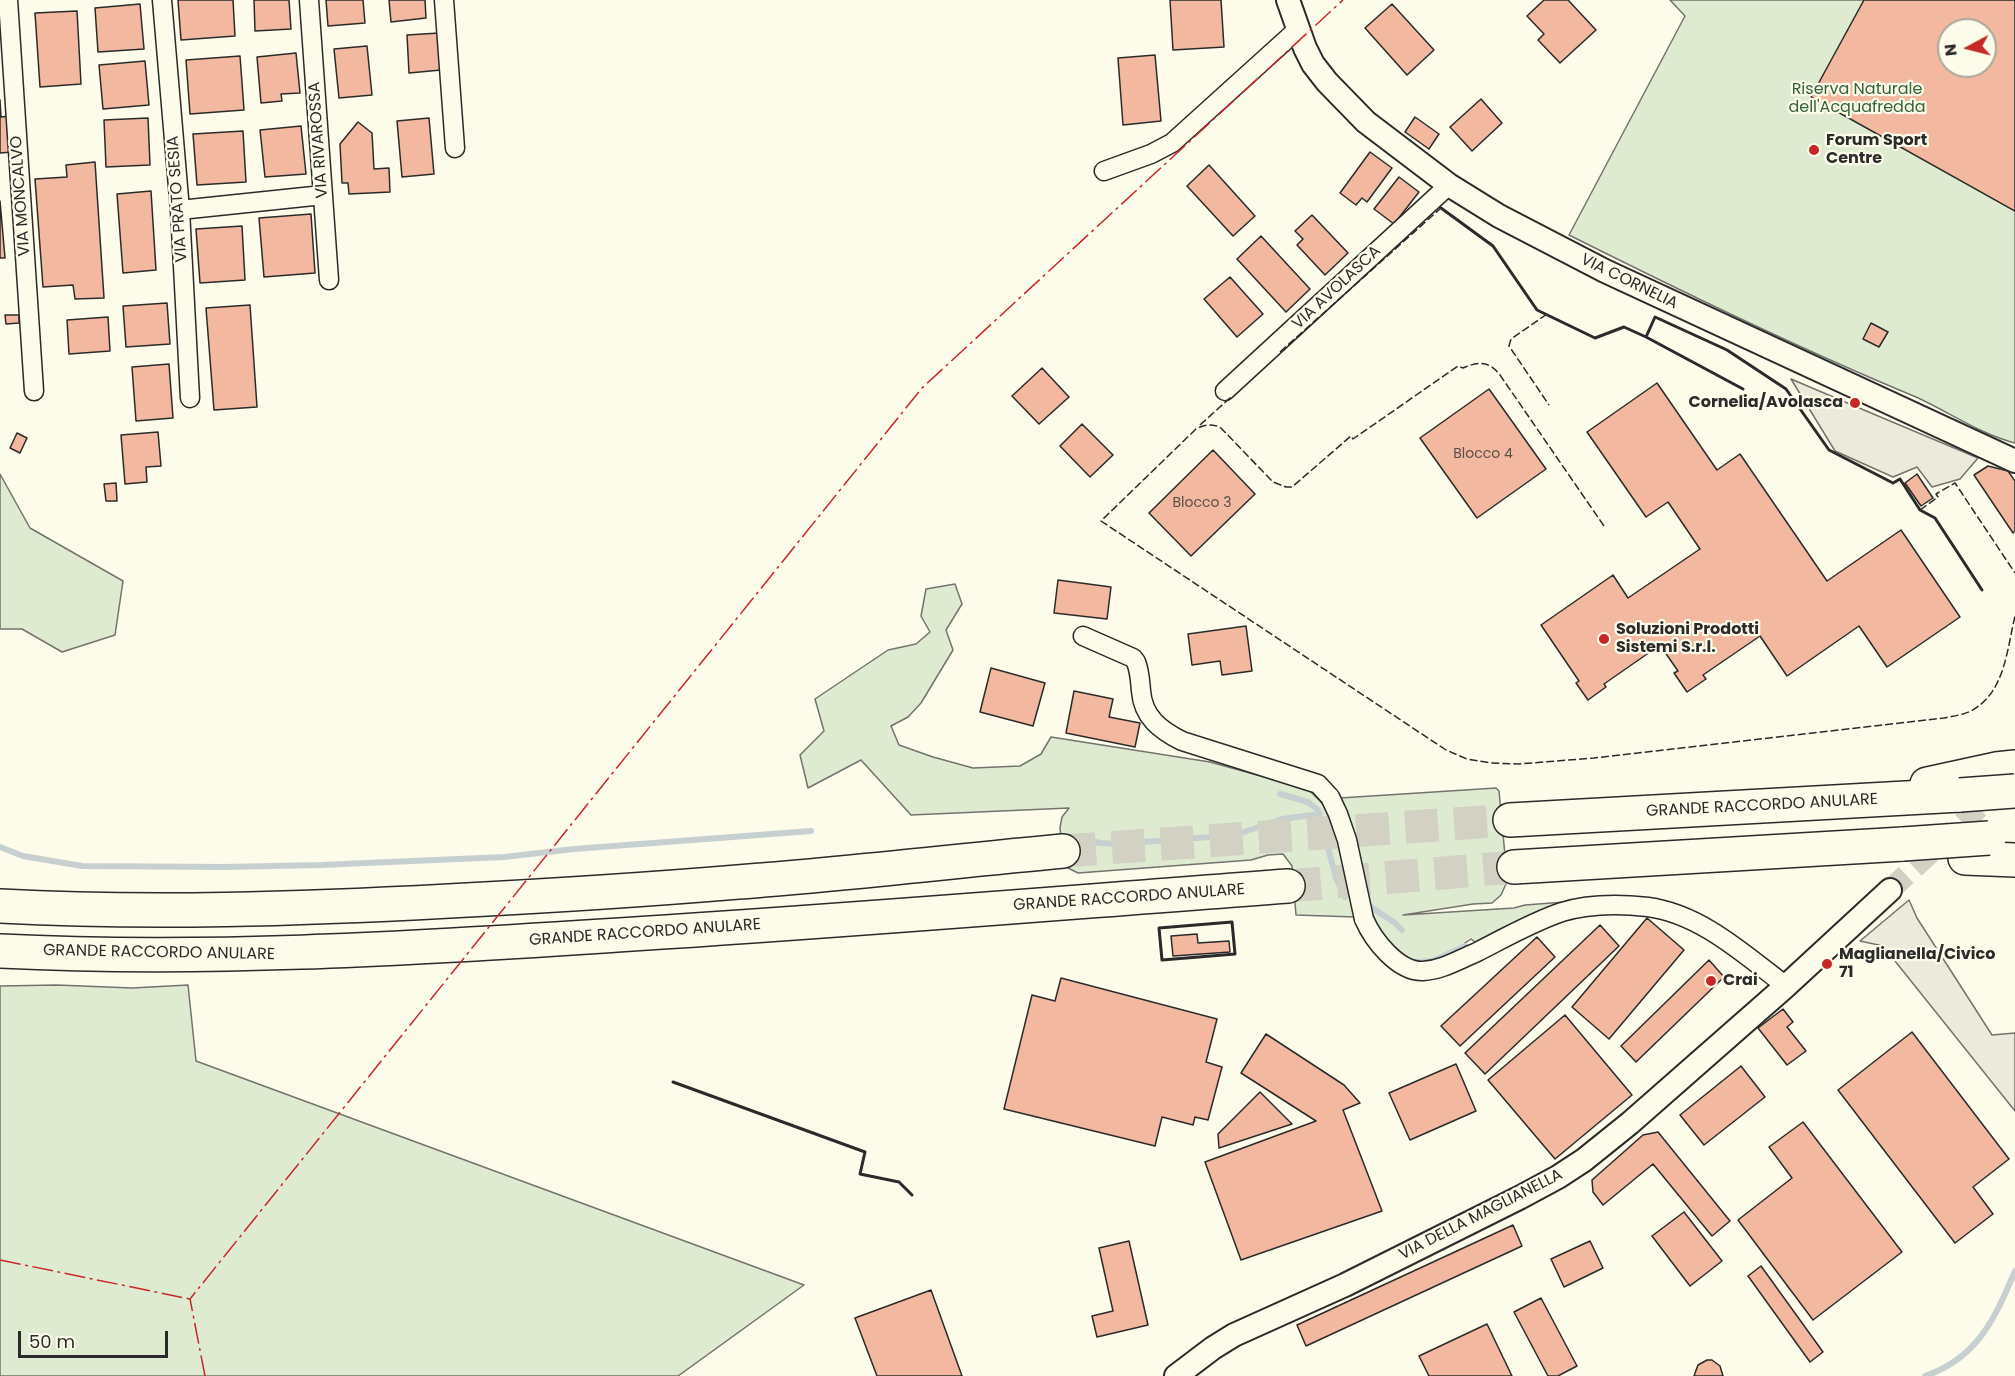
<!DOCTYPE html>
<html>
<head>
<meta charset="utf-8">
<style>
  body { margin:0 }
  #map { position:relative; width:2015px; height:1376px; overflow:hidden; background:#fdfbea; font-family:Poppins,sans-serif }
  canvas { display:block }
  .north { position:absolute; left:1937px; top:18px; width:60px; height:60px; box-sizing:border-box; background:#fdfbea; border:2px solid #a9a89e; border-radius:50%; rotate:263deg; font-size:16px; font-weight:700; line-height:24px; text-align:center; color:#2b2b2b }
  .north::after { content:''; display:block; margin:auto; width:21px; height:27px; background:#c62828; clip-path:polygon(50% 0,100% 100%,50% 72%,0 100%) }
  .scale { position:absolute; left:18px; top:1331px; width:150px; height:27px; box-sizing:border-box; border:3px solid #2b2b2b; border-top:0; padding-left:8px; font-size:18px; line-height:21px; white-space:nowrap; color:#2b2b2b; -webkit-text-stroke:4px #fdfbea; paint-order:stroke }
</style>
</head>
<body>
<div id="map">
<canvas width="2015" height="1376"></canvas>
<div class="north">N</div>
<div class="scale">50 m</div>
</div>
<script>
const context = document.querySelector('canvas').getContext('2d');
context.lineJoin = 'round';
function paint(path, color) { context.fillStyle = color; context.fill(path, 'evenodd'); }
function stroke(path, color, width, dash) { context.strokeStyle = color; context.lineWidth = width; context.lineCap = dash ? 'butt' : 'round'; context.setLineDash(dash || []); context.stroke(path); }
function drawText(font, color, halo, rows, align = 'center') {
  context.font = font + ' Poppins,sans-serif'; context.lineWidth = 4.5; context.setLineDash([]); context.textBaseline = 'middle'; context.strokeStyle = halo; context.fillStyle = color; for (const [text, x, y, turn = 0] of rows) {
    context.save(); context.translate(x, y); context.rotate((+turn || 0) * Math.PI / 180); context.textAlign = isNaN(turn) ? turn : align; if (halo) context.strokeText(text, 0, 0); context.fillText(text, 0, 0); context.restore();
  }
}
const green = new Path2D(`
  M 1670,0 L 2015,0 L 2015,443 C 1980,434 1949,412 1916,397 C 1798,348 1683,292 1569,235 L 1685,16 ZM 1949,30 L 1985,30 L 1985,66 L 1949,66 Z
  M 0,474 L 30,528 L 123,581 L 115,635 L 62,652 L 22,629 L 0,629 Z
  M 955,584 L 962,604 L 946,630 L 953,650 L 921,703 L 908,717 L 891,726 L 899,745 L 933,757 L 973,768 L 1020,766 L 1041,754 L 1051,737 L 1210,762 L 1308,789 L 1324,805 L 1330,815 L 1349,887 L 1355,917 L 1296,915 L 1292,866 L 1283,854 L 1268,855 L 1251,860 L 1078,873 L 1064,866 L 1060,828 L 1062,817 L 1069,808 L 911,815 L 861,760 L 808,788 L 800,755 L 824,731 L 815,699 L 888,650 L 916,644 L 930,632 L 921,616 L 926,589 Z
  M 1496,788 L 1499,791 L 1506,866 L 1506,884 L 1501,895 L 1492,903 L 1473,904 L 1403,915 L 1514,908 L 1525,905 L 1565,902 L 1498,930 L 1475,942 L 1471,939 L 1465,943 L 1467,947 L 1453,954 L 1425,964 L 1397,956 L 1371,917 L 1340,798 Z
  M 57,985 L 132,988 L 188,985 L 196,1061 L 804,1285 L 678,1376 L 0,1376 L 0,986 Z`);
const parking = new Path2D(`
  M 1791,379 L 1871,413 L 1978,458 L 1960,479 L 1932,487 L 1917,467 L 1893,477 L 1835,451 Z
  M 1909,900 L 1917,918 L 1992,1035 L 2015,1033 L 2015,1111 L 1883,946 L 1860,941 Z`);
const stream = new Path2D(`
  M 1280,794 L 1308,802 L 1318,810 L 1336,878 L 1345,897
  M 1085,839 L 1099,843 L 1118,844 L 1210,837 L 1238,834 L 1282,819 L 1320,814
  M 0,847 L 23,856 L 82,866 L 223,867 L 321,865 L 504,857 L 574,849 L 811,831
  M 1368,905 L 1395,923 L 1402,930
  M 1415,962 L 1433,961 L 1465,946
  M 1925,1376 C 1978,1358 1995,1318 2015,1271`);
const building = new Path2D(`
  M 178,0 L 233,0 L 235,36 L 181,40 Z
  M 254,0 L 289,0 L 291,29 L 255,31 Z
  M 326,0 L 363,0 L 365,23 L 328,26 Z
  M 389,0 L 425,0 L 426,18 L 391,22 Z
  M 1170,0 L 1221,0 L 1224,47 L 1173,50 Z
  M 1544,0 L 1568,0 L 1596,30 L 1560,63 L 1538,40 L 1544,34 L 1527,16 Z
  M 1864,0 L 2015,0 L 2015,211 L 1811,97 ZM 1949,30 L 1985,30 L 1985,66 L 1949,66 Z
  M 140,4 L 144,49 L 98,52 L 95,8 Z
  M 1392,4 L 1434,50 L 1407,75 L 1365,28 Z
  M 77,11 L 81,84 L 40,87 L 35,13 Z
  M 439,33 L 441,70 L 409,73 L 407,35 Z
  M 367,46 L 372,95 L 339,98 L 334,49 Z
  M 296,53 L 300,93 L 281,94 L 282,101 L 261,103 L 257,57 Z
  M 1155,55 L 1161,121 L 1123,125 L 1118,58 Z
  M 240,56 L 244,110 L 190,114 L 186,60 Z
  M 145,61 L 149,105 L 103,109 L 99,65 Z
  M 1481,99 L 1502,123 L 1472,151 L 1450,127 Z
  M 0,100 L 1,117 L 9,116 L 12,152 L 0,153 Z
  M 1415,117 L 1439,134 L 1429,149 L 1405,132 Z
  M 148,118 L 150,165 L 106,167 L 104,120 Z
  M 429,118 L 434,174 L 402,177 L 397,121 Z
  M 358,122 L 372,133 L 374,169 L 389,168 L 390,192 L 349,194 L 348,183 L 342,183 L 340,144 Z
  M 301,126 L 306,174 L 265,177 L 260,130 Z
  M 243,131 L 246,182 L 197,185 L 193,134 Z
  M 1370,152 L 1392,168 L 1367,202 L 1362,198 L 1356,205 L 1340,193 Z
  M 95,162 L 104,298 L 75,299 L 73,285 L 43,287 L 35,179 L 67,177 L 66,165 Z
  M 1209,165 L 1255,216 L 1233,236 L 1187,186 Z
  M 1399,177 L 1419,192 L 1394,224 L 1374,209 Z
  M 151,191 L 156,270 L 123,273 L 117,194 Z
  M 0,201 L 5,258 L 0,258 Z
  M 311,214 L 315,273 L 264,277 L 259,218 Z
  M 1312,215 L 1348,253 L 1325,275 L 1297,245 L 1303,239 L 1295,231 Z
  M 242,226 L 245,280 L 200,283 L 196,229 Z
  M 1261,236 L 1310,289 L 1286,312 L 1237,259 Z
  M 1230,277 L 1263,314 L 1237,337 L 1204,299 Z
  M 167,303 L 170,344 L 126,347 L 123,306 Z
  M 250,305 L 257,407 L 214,410 L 206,308 Z
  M 5,315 L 19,315 L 19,323 L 6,324 Z
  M 108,317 L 110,351 L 69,354 L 67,320 Z
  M 1871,323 L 1888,332 L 1879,347 L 1863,339 Z
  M 169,364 L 173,418 L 136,421 L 132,367 Z
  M 1042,368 L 1069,397 L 1039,424 L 1012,396 Z
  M 1657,383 L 1717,470 L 1740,454 L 1827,581 L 1901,530 L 1960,617 L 1887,667 L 1859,626 L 1787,676 L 1760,636 L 1703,675 L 1706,679 L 1687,692 L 1674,673 L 1678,671 L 1660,645 L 1604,684 L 1606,687 L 1588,700 L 1576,683 L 1579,681 L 1541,625 L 1613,575 L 1628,598 L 1700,549 L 1668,502 L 1646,517 L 1587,432 Z
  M 1489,389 L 1546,469 L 1477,518 L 1420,438 Z
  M 1082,424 L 1113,455 L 1090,477 L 1060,446 Z
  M 158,432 L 161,466 L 146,467 L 147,482 L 125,484 L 121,435 Z
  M 17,433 L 27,438 L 20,453 L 10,448 Z
  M 1213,450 L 1255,494 L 1191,556 L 1149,513 Z
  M 1988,466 L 2008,471 L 2015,481 L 2015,531 L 2013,533 L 1974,475 Z
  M 1917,474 L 1933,498 L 1921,506 L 1905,483 Z
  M 116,483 L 117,501 L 106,501 L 104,484 Z
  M 1058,580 L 1111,587 L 1107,619 L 1054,613 Z
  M 1246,626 L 1252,671 L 1222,675 L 1220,661 L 1192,665 L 1188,634 Z
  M 991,668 L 1045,683 L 1033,726 L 980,712 Z
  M 1074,691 L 1113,699 L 1109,717 L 1140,723 L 1135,747 L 1066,733 Z
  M 1647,918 L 1684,950 L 1609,1039 L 1572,1007 Z
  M 1600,925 L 1619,946 L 1485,1074 L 1465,1053 Z
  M 1197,934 L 1198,943 L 1229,941 L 1230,952 L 1173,956 L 1171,936 Z
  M 1537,937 L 1555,957 L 1460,1046 L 1441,1026 Z
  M 1709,960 L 1724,977 L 1636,1062 L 1621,1046 Z
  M 1061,978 L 1217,1019 L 1206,1062 L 1222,1067 L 1208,1120 L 1195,1117 L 1193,1125 L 1162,1117 L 1155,1146 L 1004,1109 L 1032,995 L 1055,1001 Z
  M 1783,1009 L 1793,1022 L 1787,1027 L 1806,1051 L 1787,1065 L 1758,1028 Z
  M 1565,1015 L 1632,1095 L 1555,1159 L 1488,1080 Z
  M 1912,1032 L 2009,1159 L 1973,1187 L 1993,1214 L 1955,1243 L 1838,1090 Z
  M 1266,1034 L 1344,1085 L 1360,1103 L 1343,1110 L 1382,1211 L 1241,1260 L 1205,1162 L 1316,1121 L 1241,1073 Z
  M 1456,1064 L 1476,1111 L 1410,1140 L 1389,1093 Z
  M 1741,1066 L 1765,1097 L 1704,1145 L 1680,1115 Z
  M 1260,1092 L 1292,1124 L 1219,1148 L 1218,1134 Z
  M 1803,1122 L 1902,1252 L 1813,1320 L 1738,1220 L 1792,1178 L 1769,1147 Z
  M 1658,1132 L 1730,1221 L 1712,1236 L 1653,1164 L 1603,1205 L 1593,1192 L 1592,1180 L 1643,1135 Z
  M 1684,1212 L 1722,1261 L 1690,1286 L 1652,1236 Z
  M 1513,1225 L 1522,1246 L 1306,1346 L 1297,1325 Z
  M 1129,1241 L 1148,1325 L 1097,1337 L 1092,1316 L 1113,1311 L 1099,1248 Z
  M 1590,1241 L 1603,1268 L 1564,1287 L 1551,1259 Z
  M 1761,1266 L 1823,1352 L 1810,1362 L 1748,1276 Z
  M 931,1290 L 962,1376 L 877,1376 L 855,1318 Z
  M 1541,1298 L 1577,1366 L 1558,1376 L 1548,1376 L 1514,1312 Z
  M 1487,1324 L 1512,1376 L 1429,1376 L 1419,1356 Z
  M 1707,1360 L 1712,1360 L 1720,1366 L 1723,1376 L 1694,1376 L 1698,1365 Z`);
const tertiaryTunnel = new Path2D(`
  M 1890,890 L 1999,789`);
const motorwayTunnel = new Path2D(`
  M 1063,851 L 1510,820
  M 1288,886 L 1514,867`);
const minor = new Path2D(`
  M 8,0 L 34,391
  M 162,0 L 180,210 L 190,398
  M 309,0 L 329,280
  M 444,0 L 455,148
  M 1104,171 L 1151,154 L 1172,143 L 1297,30
  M 180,210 L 323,195
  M 1225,391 L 1449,185
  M 1083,636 L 1133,658 L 1136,662 C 1140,672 1140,681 1141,691 C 1143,717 1160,730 1182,741 L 1318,784 L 1330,797
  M 1364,919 C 1373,940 1398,972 1423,971 C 1442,970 1458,960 1475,953 C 1503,939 1532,922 1562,912 C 1588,904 1621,904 1648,907 C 1701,914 1745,955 1786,986`);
const tertiary = new Path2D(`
  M 1288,0 L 1305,48 L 1313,64 L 1327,82 L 1366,122 L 1449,185 L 1499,216 L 1605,271 L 2015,461
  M 1176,1376 L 1213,1348 L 1234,1335 L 1345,1285 L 1519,1198 L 1558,1177 L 1584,1160 L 1630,1123 L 1786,986 L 1890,890`);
const motorway = new Path2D(`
  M 1927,784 L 1996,769 L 2015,767
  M 1510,820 L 1960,795
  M 1965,858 L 2015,860
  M 1514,867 L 1903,844
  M 0,906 C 150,914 300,909 449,901 C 546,896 642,890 738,882 C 846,874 955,861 1063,851
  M 0,951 C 201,961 402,949 603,936 C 831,922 1060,903 1288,886`);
const minorBridge = new Path2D(`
  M 1330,797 L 1338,814 L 1347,840 L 1364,919`);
const motorwayBridge = new Path2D(`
  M 1960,795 L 2015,791
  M 1903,844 L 1989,838`);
const fence = new Path2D(`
  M 1547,314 L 1511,339 L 1509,346 L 1549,405
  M 1280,352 L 1441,208
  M 1200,425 L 1231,397
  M 1920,510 L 1938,497 L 1936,494 L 1955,483 L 2015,573
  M 1604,526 L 1500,375 C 1489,361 1479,361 1463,368 L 1458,366 L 1353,439 L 1351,436 L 1292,487 L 1286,487 L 1273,482 L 1220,427 C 1211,424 1205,424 1196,429 L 1101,521 L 1446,750 L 1467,759 L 1491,763 L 1519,764 L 1594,758 L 1944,718 C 1953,716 1963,715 1971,711 C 2005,693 2007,649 2015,616`);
const wall = new Path2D(`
  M 1441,208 L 1493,246 L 1537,310 L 1595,338 L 1624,327 L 1646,337 L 1743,389
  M 1646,337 L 1655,317 L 1727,350 L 1786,389 L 1829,450 L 1893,483 L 1900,479 L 1920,510 L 1935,518 L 1982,590
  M 1232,922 L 1235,954 L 1162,960 L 1159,928 Z
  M 673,1082 L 865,1152 L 860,1174 L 899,1182 L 912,1195`);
const power = new Path2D(`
  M 0,1260 L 190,1299
  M 205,1376 L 190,1299 L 922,388 L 1343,0`);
const markers = [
  [1814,150,6,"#c62828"],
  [1855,403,6,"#c62828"],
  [1604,639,6,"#c62828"],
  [1827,964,6,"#c62828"],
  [1711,981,6,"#c62828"]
];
const numberNames = [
  ["Blocco 4",1483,454],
  ["Blocco 3",1202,503]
];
const parkNames = [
  ["Riserva Naturale",1857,90],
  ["dell'Acquafredda",1857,108]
];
const streetNames = [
  ["VIA RIVAROSSA",319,140,-94],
  ["VIA MONCALVO",21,196,-94],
  ["VIA PRATO SESIA",178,199,-94],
  ["VIA CORNELIA",1629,282,26],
  ["VIA AVOLASCA",1337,288,-43],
  ["GRANDE RACCORDO ANULARE",1762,806,-3],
  ["GRANDE RACCORDO ANULARE",1129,898,-4],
  ["GRANDE RACCORDO ANULARE",645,933,-4],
  ["GRANDE RACCORDO ANULARE",159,953,1],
  ["VIA DELLA MAGLIANELLA",1481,1215,-27]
];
const poiNames = [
  ["Forum Sport",1826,141],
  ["Centre",1826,159],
  ["Cornelia/Avolasca",1843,403,"right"],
  ["Soluzioni Prodotti",1616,630],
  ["Sistemi S.r.l.",1616,648],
  ["Maglianella/Civico",1839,955],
  ["71",1839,973],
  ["Crai",1723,981]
];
paint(green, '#deebd1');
stroke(green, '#74746e', 1.5);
paint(parking, '#eceadb');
stroke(parking, '#74746e', 1.5);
stroke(stream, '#c7d0d0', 6);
paint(building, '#f2b8a0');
stroke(building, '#2b2b2b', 1.5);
stroke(tertiaryTunnel, '#d3d1c4', 22, [22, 11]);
stroke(motorwayTunnel, '#d3d1c4', 33, [33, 16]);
stroke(minor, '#2b2b2b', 21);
stroke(tertiary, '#2b2b2b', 26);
stroke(motorway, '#2b2b2b', 36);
stroke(minor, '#fdfbea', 18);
stroke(tertiary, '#fdfbea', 22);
stroke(motorway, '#fdfbea', 33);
stroke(minorBridge, '#2b2b2b', 21, []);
stroke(motorwayBridge, '#2b2b2b', 36, []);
stroke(minorBridge, '#fdfbea', 18);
stroke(motorwayBridge, '#fdfbea', 33);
stroke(fence, '#2b2b2b', 1.5, [8, 3]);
stroke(wall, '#2b2b2b', 3);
stroke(power, '#c62828', 1.5, [21, 4.5, 3, 4.5]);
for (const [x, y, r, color] of markers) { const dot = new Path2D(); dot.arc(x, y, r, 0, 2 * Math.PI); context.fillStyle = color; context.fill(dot); stroke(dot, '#fdfbea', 2); }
drawText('14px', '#5d4e48', null, numberNames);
drawText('16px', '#34623c', '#fdfbea', parkNames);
drawText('16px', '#2b2b2b', '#fdfbea', streetNames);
drawText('bold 16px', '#2b2b2b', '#fdfbea', poiNames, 'left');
</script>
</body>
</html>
